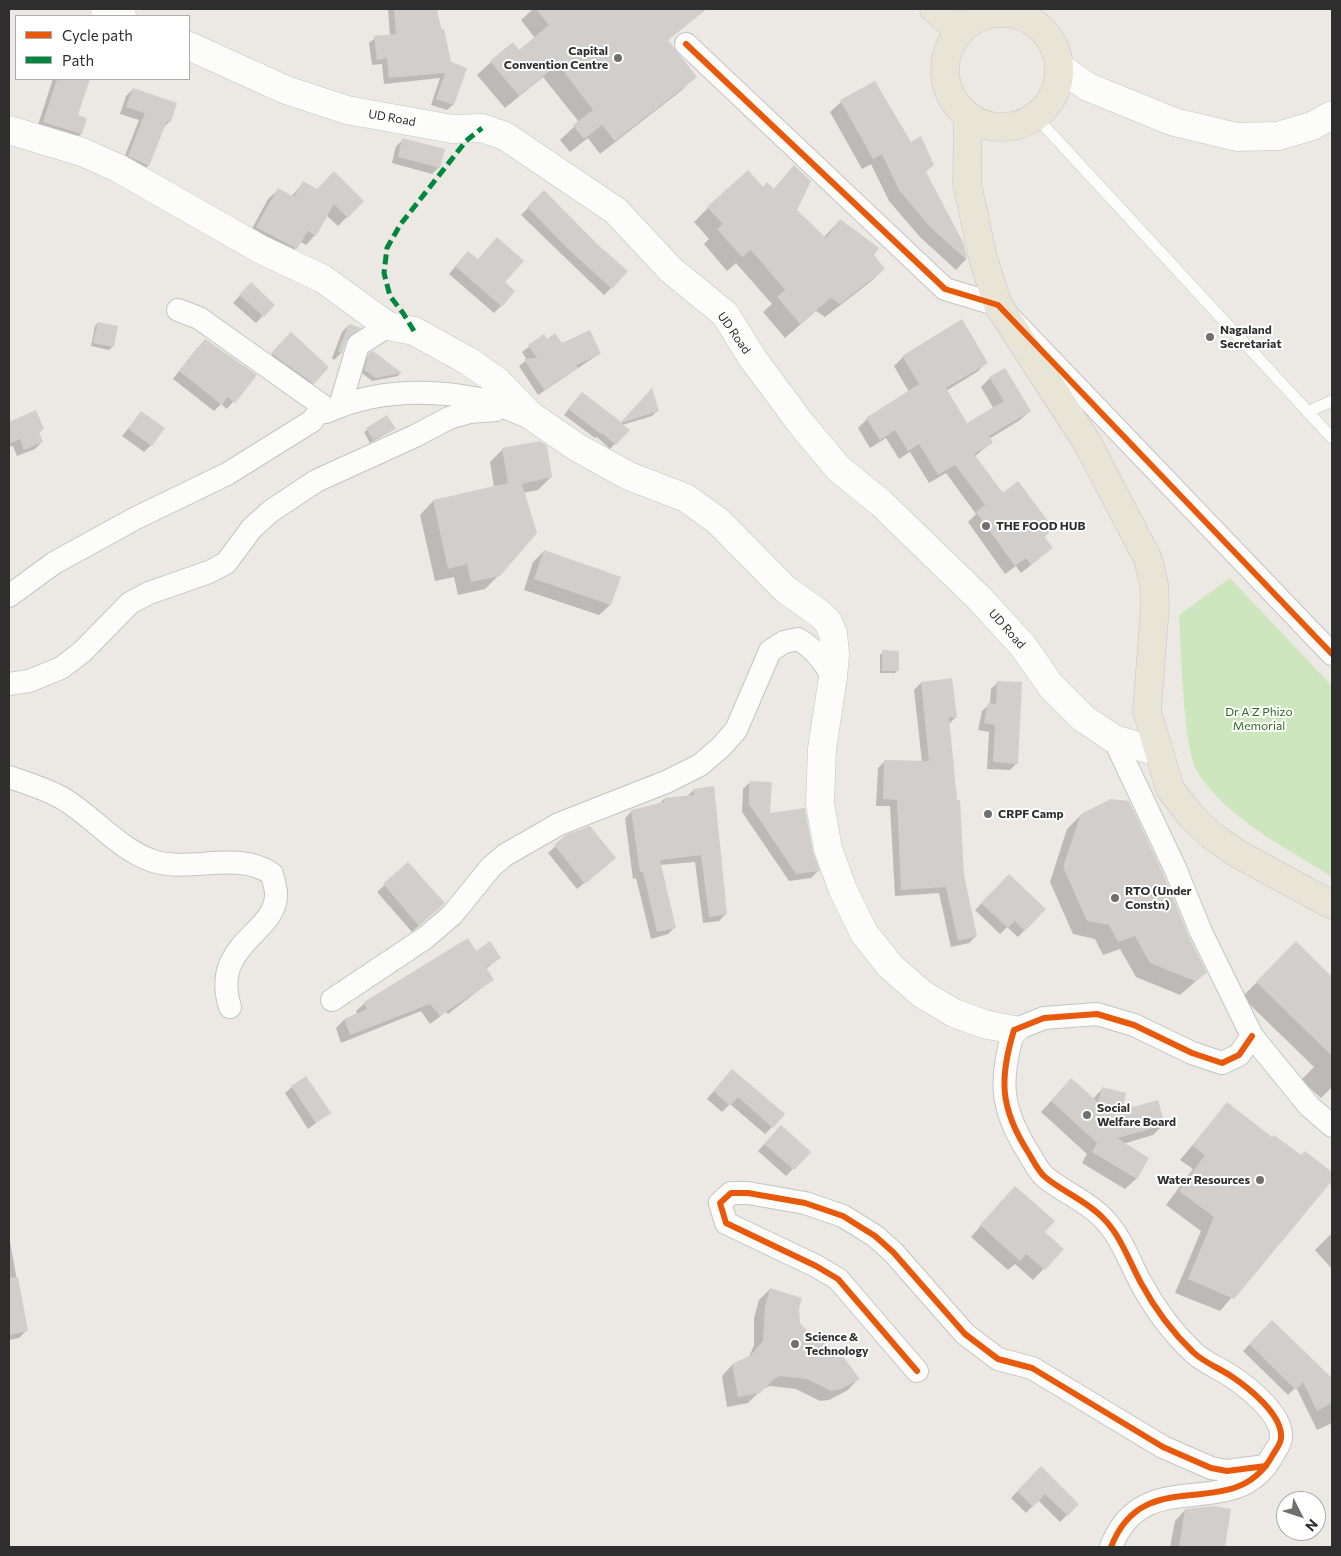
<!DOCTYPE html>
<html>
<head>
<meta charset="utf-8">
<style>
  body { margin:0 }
  #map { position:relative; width:1341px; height:1556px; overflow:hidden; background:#ece8e4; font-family:Commissioner,sans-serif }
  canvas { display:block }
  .frame { position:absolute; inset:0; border:10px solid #2e2e2e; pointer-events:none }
  .legend { position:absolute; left:15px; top:15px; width:175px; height:65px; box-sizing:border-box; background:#fff; border:1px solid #ababab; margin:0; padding:6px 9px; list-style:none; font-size:15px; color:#2e2e2e }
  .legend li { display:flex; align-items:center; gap:10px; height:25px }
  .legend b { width:25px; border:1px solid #ababab }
  .north { position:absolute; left:1276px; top:1491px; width:50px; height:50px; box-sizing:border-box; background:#fff; border:1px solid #ababab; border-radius:50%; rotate:131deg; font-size:14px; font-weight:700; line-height:20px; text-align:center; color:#2e2e2e }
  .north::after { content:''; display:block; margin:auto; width:18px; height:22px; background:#706f6e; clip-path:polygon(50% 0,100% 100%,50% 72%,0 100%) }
</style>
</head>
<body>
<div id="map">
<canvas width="1341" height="1556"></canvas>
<div class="frame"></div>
<ul class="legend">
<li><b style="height:6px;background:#e8590c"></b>Cycle path</li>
<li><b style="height:6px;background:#00873e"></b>Path</li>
</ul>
<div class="north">N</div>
</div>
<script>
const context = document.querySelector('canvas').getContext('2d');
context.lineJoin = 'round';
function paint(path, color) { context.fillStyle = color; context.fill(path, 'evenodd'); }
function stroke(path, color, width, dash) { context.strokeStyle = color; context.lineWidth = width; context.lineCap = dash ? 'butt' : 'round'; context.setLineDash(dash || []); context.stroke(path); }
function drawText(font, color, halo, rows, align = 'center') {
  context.font = font + ' Commissioner,sans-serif'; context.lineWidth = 4; context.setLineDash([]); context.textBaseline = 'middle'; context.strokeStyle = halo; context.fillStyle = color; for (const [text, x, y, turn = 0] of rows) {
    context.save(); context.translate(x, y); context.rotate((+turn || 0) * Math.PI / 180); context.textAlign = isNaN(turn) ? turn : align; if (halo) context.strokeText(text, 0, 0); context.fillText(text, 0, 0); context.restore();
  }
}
const green = new Path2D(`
  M 1230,578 L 1332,686 L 1332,877 C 1286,847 1229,821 1198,773 C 1183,751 1181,647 1179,615 Z`);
const shadow = new Path2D(`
  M 388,9 L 436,9 L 450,63 L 453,105 L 447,110 L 431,105 L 440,78 L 384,84 L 382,64 L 372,65 L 369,43 L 375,38 L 390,36 Z
  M 533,9 L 694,9 L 698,14 L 667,41 L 695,76 L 682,90 L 600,154 L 588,138 L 570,152 L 560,140 L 579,122 L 543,77 L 505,108 L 477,75 L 491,62 L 519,51 L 535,38 L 521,20 Z
  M 53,79 L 88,79 L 76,115 L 81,134 L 74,141 L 37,128 Z
  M 133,89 L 170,121 L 163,128 L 148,166 L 141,172 L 122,163 L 139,120 L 120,114 L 126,96 Z
  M 841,102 L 925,173 L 963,245 L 966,259 L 956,270 L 920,237 L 889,201 L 871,164 L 862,169 L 830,112 Z
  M 403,140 L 439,167 L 432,174 L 392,163 L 396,146 Z
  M 794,166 L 795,210 L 824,237 L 840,220 L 884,269 L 869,283 L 825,317 L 816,311 L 785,338 L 763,312 L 772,304 L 736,263 L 727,271 L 704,244 L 709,239 L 694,222 L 708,208 L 763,188 L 773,190 Z
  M 303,183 L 316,191 L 363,201 L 338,226 L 326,215 L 315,235 L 306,245 L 301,242 L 287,258 L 248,236 L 268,199 L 278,190 L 291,197 Z
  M 544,192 L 595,244 L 611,288 L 604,295 L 521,215 Z
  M 462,259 L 503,282 L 501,306 L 494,313 L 449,274 Z
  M 244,291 L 273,305 L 256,323 L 233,303 Z
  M 98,323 L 113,346 L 109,350 L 91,346 L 95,326 Z
  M 349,325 L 341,353 L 334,360 L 332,358 L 342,332 Z
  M 544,336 L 547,340 L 599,354 L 538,395 L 519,366 L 527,360 L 522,352 Z
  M 284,341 L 313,383 L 306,390 L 266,361 Z
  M 198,347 L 255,375 L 227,409 L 221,404 L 214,411 L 173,379 Z
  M 370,354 L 400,373 L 398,376 L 372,381 L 362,373 L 366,358 Z
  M 903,357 L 986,363 L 977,372 L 946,391 L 967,425 L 994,409 L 981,387 L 990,378 L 1030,411 L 1020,420 L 989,439 L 991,443 L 974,457 L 1002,495 L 1052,529 L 1044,537 L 1052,548 L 1021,573 L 1016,566 L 1005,574 L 968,522 L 976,514 L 946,473 L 929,483 L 910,452 L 899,459 L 886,438 L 870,448 L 858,428 L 867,419 L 909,392 L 894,366 Z
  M 647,395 L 657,411 L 652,416 L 622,425 L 628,430 L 610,449 L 597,437 L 595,438 L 564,415 L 577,399 L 621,424 Z
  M 35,412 L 43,429 L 38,434 L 42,442 L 35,449 L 17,456 L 13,446 L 9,447 L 9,423 Z
  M 141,413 L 151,445 L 144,452 L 122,436 Z
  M 387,417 L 395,429 L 370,443 L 364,432 Z
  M 503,449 L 551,477 L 538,490 L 523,493 L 499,575 L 485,589 L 458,595 L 454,577 L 435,581 L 420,515 L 433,501 L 494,487 L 490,462 Z
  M 544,551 L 610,605 L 599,615 L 524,590 L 533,562 Z
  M 883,652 L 898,670 L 895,673 L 880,673 L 880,655 Z
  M 998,682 L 1017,763 L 1010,770 L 987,769 L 989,732 L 978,730 L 982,711 L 990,704 L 991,689 Z
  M 921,683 L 955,718 L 949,724 L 962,875 L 976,936 L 969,943 L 951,947 L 939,893 L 895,896 L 890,806 L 876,806 L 878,768 L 885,761 L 922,762 L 914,690 Z
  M 750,782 L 769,814 L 811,852 L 818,871 L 811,878 L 789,881 L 742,812 L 743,789 Z
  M 694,790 L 726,914 L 719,921 L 703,923 L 695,862 L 660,865 L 675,927 L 668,934 L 651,939 L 636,878 L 633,879 L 625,818 L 632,811 L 658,805 L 664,799 L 687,796 Z
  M 1081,815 L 1205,973 L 1180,995 L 1136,977 L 1120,949 L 1103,955 L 1095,939 L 1073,934 L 1050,882 L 1067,829 Z
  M 566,837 L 609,862 L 577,889 L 548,853 Z
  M 408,864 L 436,910 L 412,932 L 377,892 Z
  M 1009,876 L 1044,909 L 1018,937 L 1007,927 L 1000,934 L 975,910 Z
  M 1296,943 L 1332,978 L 1332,1087 L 1321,1098 L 1301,1080 L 1314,1067 L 1242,997 Z
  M 475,953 L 499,958 L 486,969 L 492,980 L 448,1014 L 446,1012 L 430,1024 L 421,1011 L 341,1043 L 336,1028 L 344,1020 L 357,1014 L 356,1011 L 365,1003 Z
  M 725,1078 L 772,1127 L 765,1134 L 730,1104 L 722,1112 L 707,1099 Z
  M 292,1087 L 329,1113 L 308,1129 L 285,1093 Z
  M 1102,1089 L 1120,1111 L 1163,1125 L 1153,1135 L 1123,1144 L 1148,1159 L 1136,1179 L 1125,1189 L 1082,1163 L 1087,1154 L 1041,1112 L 1061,1090 L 1093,1099 Z
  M 1227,1104 L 1272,1139 L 1301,1157 L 1305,1153 L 1332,1174 L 1332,1179 L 1220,1311 L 1175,1293 L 1201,1231 L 1166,1205 L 1193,1169 L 1180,1160 Z
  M 774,1133 L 809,1152 L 786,1176 L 758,1151 Z
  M 1005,1198 L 1062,1249 L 1033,1280 L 1015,1264 L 1008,1270 L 971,1237 Z
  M 1332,1233 L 1332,1269 L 1315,1250 Z
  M 9,1236 L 26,1331 L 19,1338 L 9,1340 Z
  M 770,1289 L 798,1308 L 798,1323 L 858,1379 L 848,1390 L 829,1400 L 820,1401 L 796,1389 L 770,1386 L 762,1389 L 748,1403 L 727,1407 L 722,1376 L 732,1365 L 749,1357 L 754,1345 L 754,1318 L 759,1300 Z
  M 1272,1321 L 1330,1377 L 1332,1376 L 1332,1423 L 1317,1430 L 1296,1387 L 1288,1395 L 1243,1351 Z
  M 1041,1467 L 1078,1504 L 1060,1522 L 1038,1500 L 1026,1513 L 1011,1498 Z
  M 1185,1510 L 1230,1510 L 1224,1547 L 1170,1547 L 1175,1521 Z`);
const building = new Path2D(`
  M 394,9 L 437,9 L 441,30 L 444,29 L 451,62 L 467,68 L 454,105 L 436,99 L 445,73 L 389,78 L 387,58 L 377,60 L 374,36 L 396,34 Z
  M 536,9 L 707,9 L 668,40 L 697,77 L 615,141 L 602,125 L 584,139 L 573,125 L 593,110 L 558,64 L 519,96 L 490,61 L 513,42 L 519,50 L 549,25 Z
  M 57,79 L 90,79 L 78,115 L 87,118 L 82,134 L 43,122 Z
  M 875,81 L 911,142 L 921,136 L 934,165 L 926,172 L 964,244 L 967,260 L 930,227 L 899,190 L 882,154 L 873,159 L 840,100 Z
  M 133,88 L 177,103 L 171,122 L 167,121 L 149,166 L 128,156 L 145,113 L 126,107 Z
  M 402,138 L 445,149 L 440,168 L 398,157 Z
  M 794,165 L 811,181 L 797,210 L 826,238 L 840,219 L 879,248 L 874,255 L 885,269 L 840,304 L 831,298 L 800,324 L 777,297 L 785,290 L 751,250 L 742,257 L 717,229 L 723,224 L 707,207 L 748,170 L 763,187 L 767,182 L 774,189 Z
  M 334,171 L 364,201 L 348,218 L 334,204 L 316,236 L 308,231 L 297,249 L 256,227 L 278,188 L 294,197 L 303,181 L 317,189 Z
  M 544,190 L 596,243 L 628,271 L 612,289 L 569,250 L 527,207 Z
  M 497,237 L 524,261 L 505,282 L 515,291 L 502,307 L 455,266 L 468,251 L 478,259 Z
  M 251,282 L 275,305 L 264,317 L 239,295 Z
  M 962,319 L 988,363 L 946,388 L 967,423 L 1004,401 L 989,377 L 1005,368 L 1031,411 L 989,436 L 993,443 L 974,454 L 1003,493 L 1018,481 L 1054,529 L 1044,536 L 1053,548 L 1031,565 L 1026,558 L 1015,566 L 976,512 L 985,505 L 955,465 L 938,475 L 919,444 L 908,451 L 895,430 L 880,440 L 866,418 L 919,384 L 902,356 Z
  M 98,322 L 118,326 L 114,347 L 93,343 Z
  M 349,324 L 361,328 L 346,341 L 342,354 L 338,351 Z
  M 590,330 L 601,354 L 576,365 L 578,368 L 544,390 L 524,359 L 537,358 L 528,345 L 544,334 L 547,339 L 555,333 L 562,343 Z
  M 291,332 L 329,367 L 314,384 L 271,353 Z
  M 205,339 L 257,375 L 235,403 L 227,397 L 222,405 L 179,371 Z
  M 373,351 L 402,373 L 376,378 L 364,370 L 369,353 Z
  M 652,388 L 659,411 L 621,423 L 630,430 L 616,445 L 602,433 L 601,434 L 568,409 L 582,392 L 621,422 Z
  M 36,410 L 44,429 L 39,432 L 43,442 L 24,450 L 20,439 L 9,444 L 9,422 Z
  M 141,411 L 165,428 L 152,446 L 128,429 Z
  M 387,415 L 396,429 L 373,440 L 366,428 Z
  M 540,441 L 547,446 L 552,477 L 522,484 L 537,533 L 500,576 L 471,582 L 467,564 L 448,569 L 433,500 L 508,483 L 502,448 Z
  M 544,550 L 621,577 L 611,605 L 534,579 Z
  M 882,650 L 899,651 L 899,671 L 882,671 Z
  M 952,678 L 957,718 L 949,717 L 957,800 L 960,800 L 964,875 L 977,936 L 958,941 L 946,887 L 901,890 L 897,800 L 883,799 L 884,760 L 929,761 L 921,682 Z
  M 997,681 L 1022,682 L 1018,764 L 993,762 L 995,725 L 984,723 L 988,703 L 996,704 Z
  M 749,781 L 772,782 L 770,813 L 805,808 L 813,852 L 820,871 L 796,874 L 749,804 Z
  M 714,786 L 727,914 L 709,917 L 701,855 L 660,860 L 676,928 L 657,932 L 643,872 L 640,872 L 631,810 L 664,802 L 664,798 L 694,795 L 693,789 Z
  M 1111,799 L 1129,801 L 1163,873 L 1189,937 L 1207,973 L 1195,981 L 1150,963 L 1135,936 L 1118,942 L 1109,925 L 1087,921 L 1063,867 L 1081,814 Z
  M 590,826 L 616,858 L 585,884 L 554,845 L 566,835 Z
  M 408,862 L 445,903 L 419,926 L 383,884 Z
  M 1009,874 L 1046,909 L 1025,931 L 1015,921 L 1008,928 L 981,903 Z
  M 468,938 L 476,951 L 490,941 L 501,958 L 486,967 L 494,980 L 440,1016 L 430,1004 L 350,1035 L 344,1019 L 367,1009 L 364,1002 Z
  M 1296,941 L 1332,977 L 1332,1056 L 1256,982 Z
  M 732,1069 L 785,1114 L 773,1128 L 738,1097 L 730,1106 L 713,1091 Z
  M 306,1076 L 331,1113 L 316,1123 L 291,1086 Z
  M 1071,1078 L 1098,1102 L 1102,1087 L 1126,1093 L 1122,1110 L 1158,1100 L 1165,1125 L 1117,1138 L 1149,1158 L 1137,1179 L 1092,1152 L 1097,1143 L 1051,1101 Z
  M 1227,1102 L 1272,1137 L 1274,1135 L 1301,1155 L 1305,1151 L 1332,1172 L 1332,1181 L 1234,1299 L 1188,1279 L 1214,1217 L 1179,1191 L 1205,1155 L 1192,1146 Z
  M 781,1125 L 811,1152 L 794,1170 L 764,1144 Z
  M 1015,1186 L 1055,1221 L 1045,1232 L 1064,1249 L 1045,1270 L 1026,1254 L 1020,1261 L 980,1225 Z
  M 18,1277 L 28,1331 L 9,1335 L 9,1278 Z
  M 770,1288 L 802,1298 L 799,1308 L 800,1323 L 810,1334 L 841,1354 L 860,1379 L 841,1389 L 831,1391 L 807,1379 L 781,1376 L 774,1379 L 760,1393 L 738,1397 L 732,1364 L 751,1355 L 763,1341 L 765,1307 Z
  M 1272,1320 L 1332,1378 L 1332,1403 L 1317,1411 L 1303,1382 L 1296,1390 L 1249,1344 Z
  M 1041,1466 L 1079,1504 L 1068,1516 L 1045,1494 L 1033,1507 L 1017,1491 Z
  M 1214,1506 L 1231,1509 L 1225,1547 L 1179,1547 L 1185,1509 Z`);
const lane = new Path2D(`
  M 1036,117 L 1332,438
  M 1307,412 L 1332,401`);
const street = new Path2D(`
  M 686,44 L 945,289 L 998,305 L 1332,654
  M 178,310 L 199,318 L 323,406
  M 340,406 L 358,345 L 388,326
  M 9,596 L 54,563 L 136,518 L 227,474 L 312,421 L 323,406 L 326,412 C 374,390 429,389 480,399 C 498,403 516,413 534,419
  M 9,684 L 29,681 L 61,668 L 82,652 L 130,603 L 149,593 L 209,572 L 226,563 L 252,528 L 271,511 L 316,481 L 415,436 L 449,418 L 470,412 L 495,410
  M 1114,739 L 1175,868 L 1201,932 L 1252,1036 L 1309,1106 L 1332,1126
  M 9,777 C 27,783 46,789 62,798 C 93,816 118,849 153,861 C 190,873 239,850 272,874 C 273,880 276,887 276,894 C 277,934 210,943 230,1007
  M 332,1000 L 425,938 L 452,915 L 491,867 L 505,855 L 559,824 L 666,782 L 700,765 L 721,747 L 736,730 L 770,651 L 784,642 L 798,639 C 815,649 823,661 833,677
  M 917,1371 L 838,1279 L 816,1266 L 726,1223 L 720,1203 L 731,1193 L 748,1193 L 805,1203 L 843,1216 L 875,1236 L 893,1252 L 965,1334 L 998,1359 L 1032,1368 L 1163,1447 L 1211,1468 L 1227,1471 L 1266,1466
  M 1111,1547 C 1144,1461 1231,1525 1271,1458 C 1274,1452 1281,1444 1281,1438 C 1283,1415 1249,1388 1231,1376 C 1219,1368 1203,1362 1193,1352 C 1172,1332 1155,1309 1141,1283 C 1129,1261 1121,1236 1103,1218 C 1087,1201 1063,1192 1045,1177 C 1038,1171 1033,1160 1028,1152 C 1000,1108 999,1079 1014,1030 L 1044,1018 L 1097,1014 L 1134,1025 L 1192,1053 L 1222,1063 L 1239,1055 L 1252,1036`);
const secondary = new Path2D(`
  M 105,9 L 122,16
  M 189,46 L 286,90 L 347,110 L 452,129 L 482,128 L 505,136 L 616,211 L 671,270 L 725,314 L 753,359 L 802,425 L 839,469 L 881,503 L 979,598 L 1023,646 L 1051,686 L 1083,718 L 1114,739 L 1159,752
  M 1061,68 L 1088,87 L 1174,122 L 1237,137 L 1278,136 L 1312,126 L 1332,115
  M 9,130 L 82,152 L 118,168 L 260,249 L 323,279 L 388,326 L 414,331 L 470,362 L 498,382 L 530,415 L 578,448 L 629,476 L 686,498 L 718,521 L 785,589 L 820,614 L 828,622 L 833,633 L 835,654 L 833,677 L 822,749 L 820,804 L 828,849 L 843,890 L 864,933 L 890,966 L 922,994 L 954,1013 L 984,1024 L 1014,1030`);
const primary = new Path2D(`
  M 934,9 L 960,31
  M945 70a57 57 0 1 1 114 0a57 57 0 1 1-114 0Z
  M 968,117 L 967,183 L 983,258 L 998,305 L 1088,444 L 1148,559 L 1154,584 L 1155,606 L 1147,711 L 1170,789 L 1191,816 L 1212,836 L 1238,854 L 1332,905`);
const quiet = new Path2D(`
  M 414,331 L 403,313 L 390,296 L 384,273 L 387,248 L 400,225 L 466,141 L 482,128`);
const cycleway = new Path2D(`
  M 686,44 L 945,289 L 998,305 L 1332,654
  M 917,1371 L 838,1279 L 816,1266 L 726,1223 L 720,1203 L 731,1193 L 748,1193 L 805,1203 L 843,1216 L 875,1236 L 893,1252 L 965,1334 L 998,1359 L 1032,1368 L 1163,1447 L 1211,1468 L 1227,1471 L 1266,1466
  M 1111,1547 C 1144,1461 1231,1525 1271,1458 C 1274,1452 1281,1444 1281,1438 C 1283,1415 1249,1388 1231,1376 C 1219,1368 1203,1362 1193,1352 C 1172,1332 1155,1309 1141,1283 C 1129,1261 1121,1236 1103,1218 C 1087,1201 1063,1192 1045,1177 C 1038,1171 1033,1160 1028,1152 C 1000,1108 999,1079 1014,1030 L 1044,1018 L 1097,1014 L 1134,1025 L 1192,1053 L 1222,1063 L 1239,1055 L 1252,1036`);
const markers = [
  [618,58,5,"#706f6e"],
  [1210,337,5,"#706f6e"],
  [986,526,5,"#706f6e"],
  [988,814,5,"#706f6e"],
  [1115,898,5,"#706f6e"],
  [1087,1115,5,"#706f6e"],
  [1260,1180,5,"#706f6e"],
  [795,1344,5,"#706f6e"]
];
const poiNames = [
  ["Capital",608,51,"right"],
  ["Convention Centre",608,65,"right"],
  ["Nagaland",1220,330],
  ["Secretariat",1220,344],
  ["THE FOOD HUB",996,526],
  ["CRPF Camp",998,814],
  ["RTO (Under",1125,891],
  ["Constn)",1125,905],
  ["Social",1097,1108],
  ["Welfare Board",1097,1122],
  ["Water Resources",1250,1180,"right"],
  ["Science &",805,1337],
  ["Technology",805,1351]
];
const streetNames = [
  ["UD Road",392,118,10],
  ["UD Road",734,333,55],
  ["UD Road",1007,629,48]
];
const parkNames = [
  ["Dr A Z Phizo",1259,712],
  ["Memorial",1259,726]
];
paint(green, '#cee6be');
paint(shadow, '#0003');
paint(building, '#d1cecb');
stroke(lane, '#c5c4c5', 12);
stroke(street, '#c5c4c5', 24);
stroke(secondary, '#c5c4c5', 29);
stroke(primary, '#c6c5c4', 29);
stroke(lane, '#fcfcfb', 11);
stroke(street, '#fcfcfb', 22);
stroke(secondary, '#fcfcfb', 28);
stroke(primary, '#e8e4d6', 28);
stroke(quiet, '#00873e', 5, [10, 5]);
stroke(cycleway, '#e8590c', 6);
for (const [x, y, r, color] of markers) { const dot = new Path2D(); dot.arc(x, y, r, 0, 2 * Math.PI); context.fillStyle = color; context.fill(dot); stroke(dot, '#fff', 2); }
drawText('bold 12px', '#2e2e2e', '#fff', poiNames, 'left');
drawText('12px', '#2e2e2e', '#fff', streetNames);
drawText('12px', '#2c6e1b', '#fff', parkNames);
</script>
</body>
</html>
